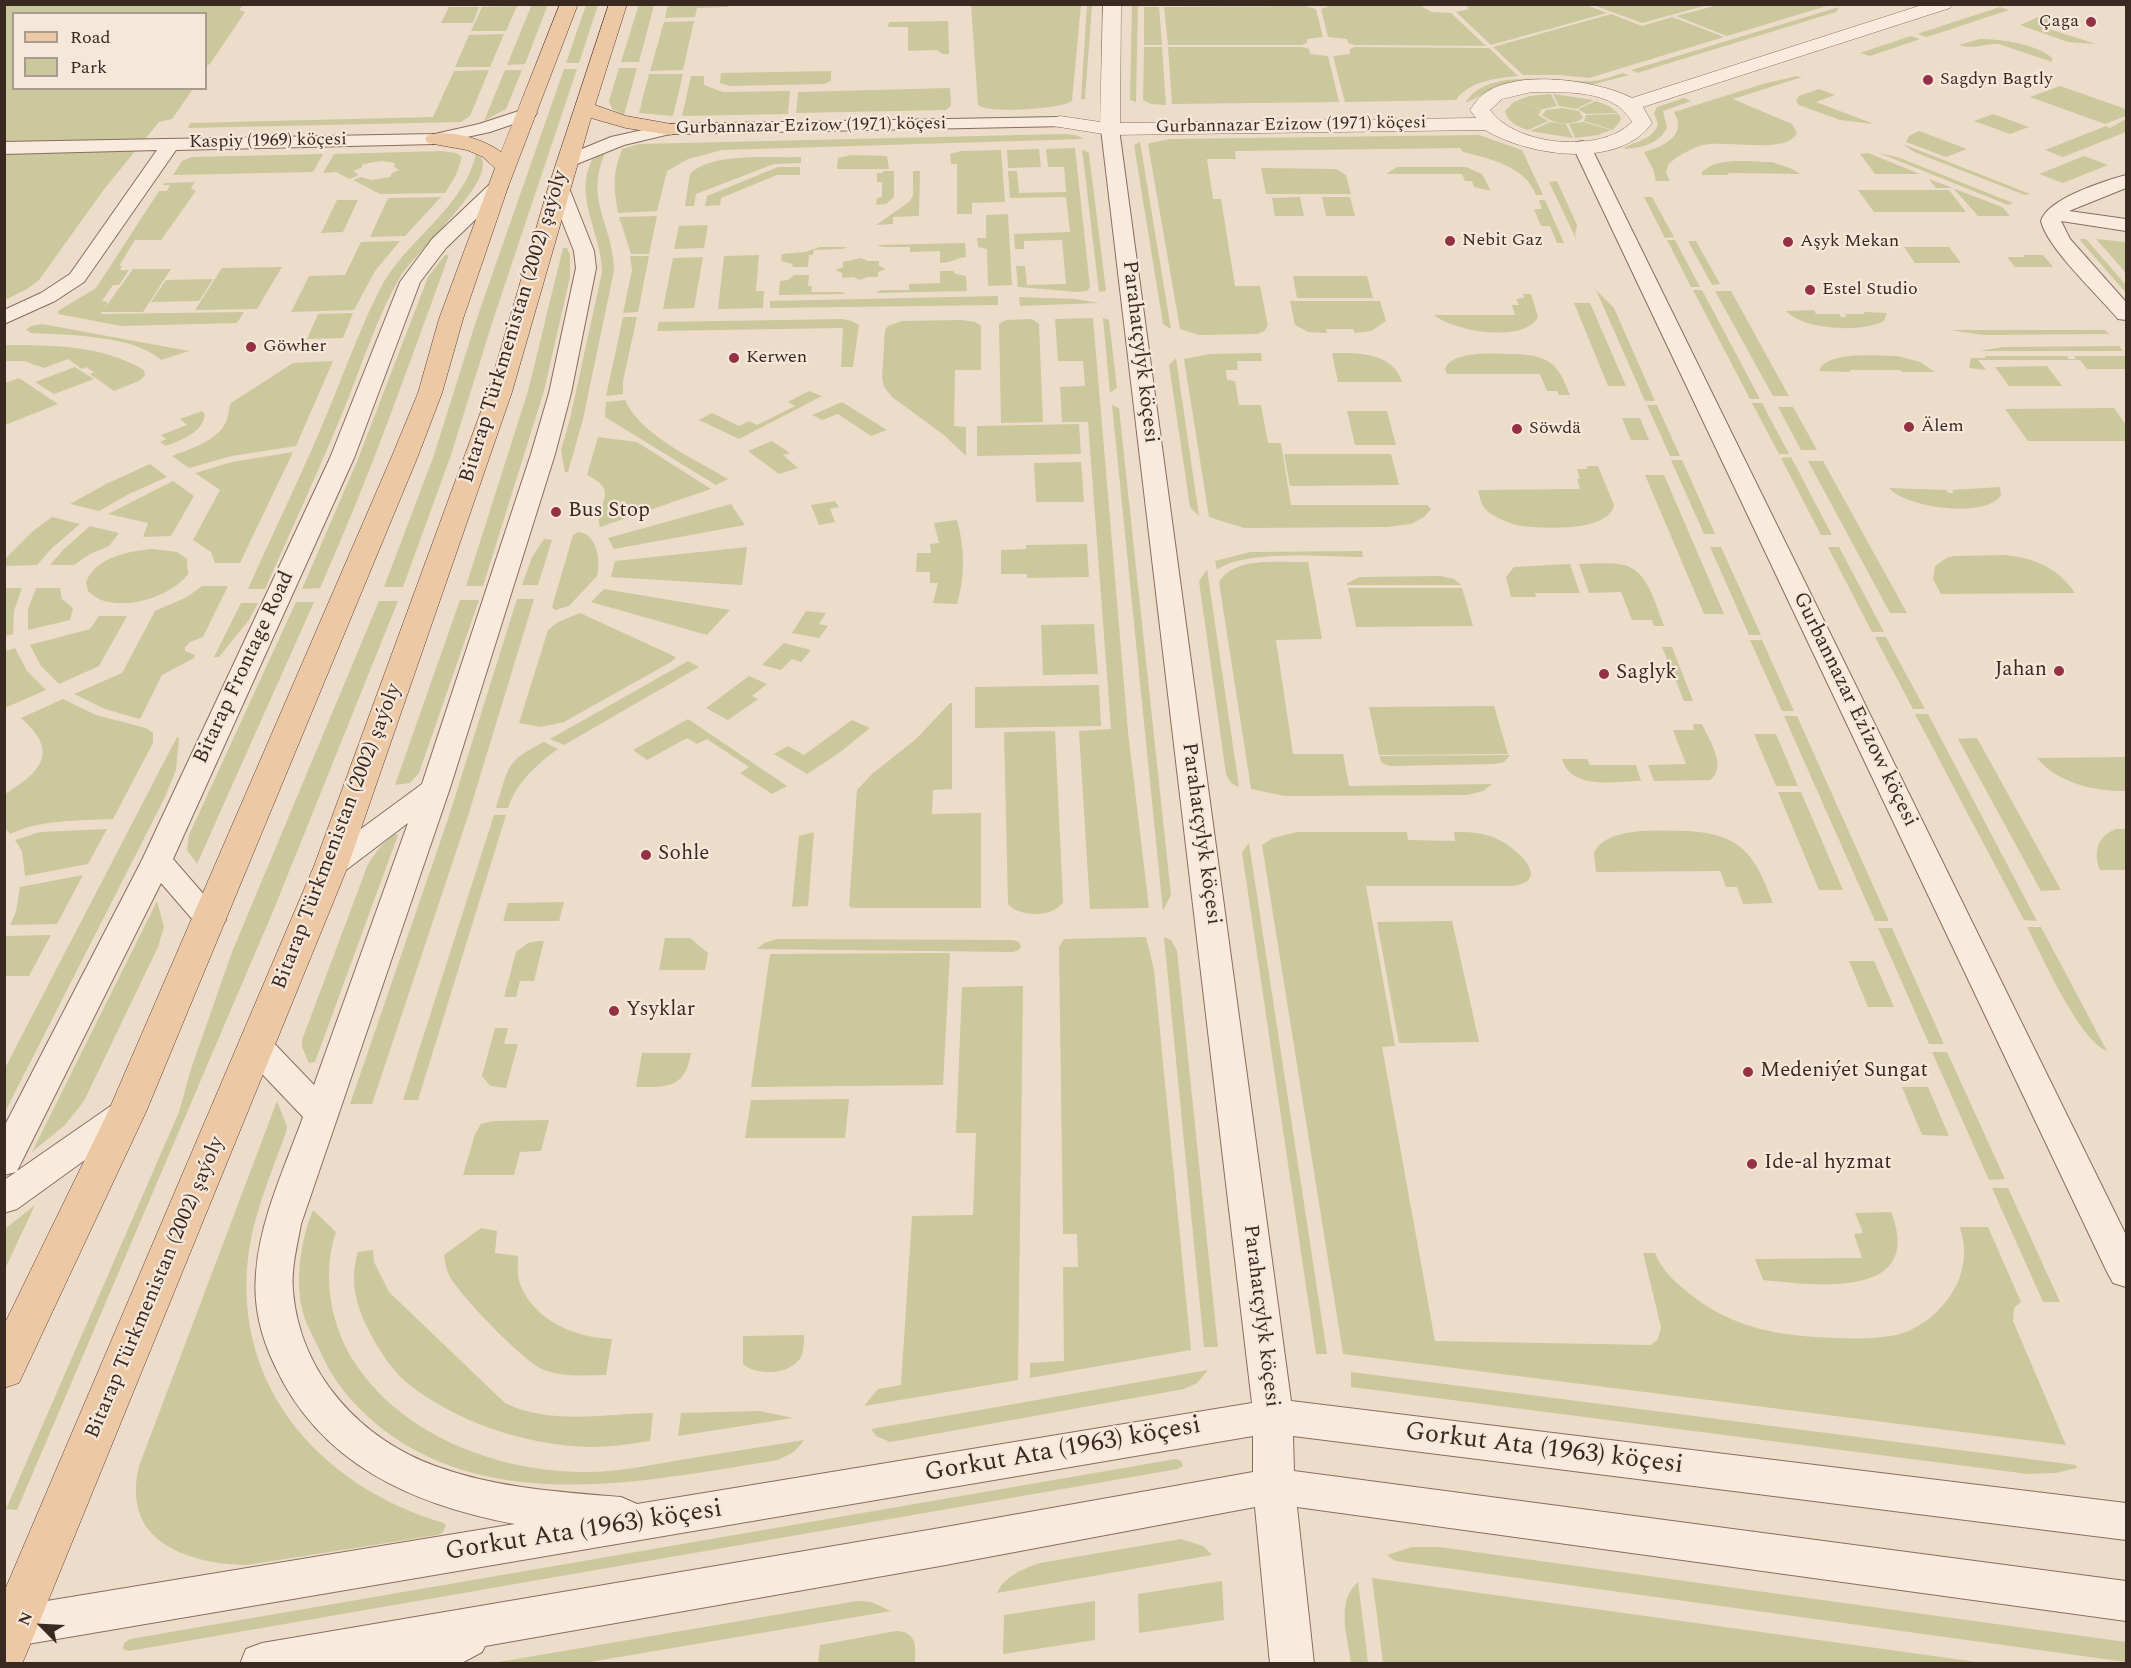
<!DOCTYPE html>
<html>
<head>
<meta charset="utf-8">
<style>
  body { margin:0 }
  #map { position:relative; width:2131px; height:1668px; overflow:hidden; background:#eddcca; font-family:Spectral,serif }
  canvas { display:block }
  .frame { position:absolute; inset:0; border:6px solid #3a2921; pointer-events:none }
  .legend { position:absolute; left:12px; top:12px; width:195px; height:78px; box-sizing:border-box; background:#f5e7d9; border:2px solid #aa9b8f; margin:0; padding:8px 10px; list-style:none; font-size:18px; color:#3a2921 }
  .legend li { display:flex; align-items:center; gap:12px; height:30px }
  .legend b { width:30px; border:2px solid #aa9b8f }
  .north { position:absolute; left:12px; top:1596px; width:60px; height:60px; -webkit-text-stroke:4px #f5e7d9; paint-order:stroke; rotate:294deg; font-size:16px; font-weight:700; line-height:24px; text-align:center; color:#3a2921 }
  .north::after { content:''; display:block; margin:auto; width:21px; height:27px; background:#3a2921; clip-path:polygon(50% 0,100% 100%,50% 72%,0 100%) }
</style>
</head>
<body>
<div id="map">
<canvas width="2131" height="1668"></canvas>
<div class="frame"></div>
<ul class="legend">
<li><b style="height:8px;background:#edc8a4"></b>Road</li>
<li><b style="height:16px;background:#cbc89e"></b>Park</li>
</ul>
<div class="north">N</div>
</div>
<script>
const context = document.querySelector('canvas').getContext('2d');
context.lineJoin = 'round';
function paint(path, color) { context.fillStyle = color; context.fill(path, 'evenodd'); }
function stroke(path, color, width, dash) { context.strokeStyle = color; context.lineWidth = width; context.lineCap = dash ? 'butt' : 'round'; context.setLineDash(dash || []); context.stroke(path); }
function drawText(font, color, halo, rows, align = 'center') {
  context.font = font + ' Spectral,serif'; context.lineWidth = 4.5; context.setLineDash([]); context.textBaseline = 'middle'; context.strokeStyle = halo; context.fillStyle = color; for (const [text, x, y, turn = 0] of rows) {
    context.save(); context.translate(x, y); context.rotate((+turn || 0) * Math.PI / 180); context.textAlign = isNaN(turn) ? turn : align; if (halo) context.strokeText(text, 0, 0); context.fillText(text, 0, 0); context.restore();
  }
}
const green = new Path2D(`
  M 532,4 L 547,5 L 547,7 L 525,64 L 507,65 Z
  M 639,4 L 654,5 L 639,62 L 621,62 Z
  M 5,5 L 247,5 L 243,5 L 239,10 L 245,12 L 210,64 L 206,66 L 206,14 L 14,14 L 14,88 L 193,89 L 172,119 L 159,122 L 105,188 L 39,280 L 27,289 L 5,300 Z
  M 586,5 L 598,5 L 579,63 L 566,63 Z
  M 668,5 L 668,4 L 728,5 L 728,7 L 697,8 L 695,17 L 665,18 Z
  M 971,5 L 1081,5 L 1072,101 C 1060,109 990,114 978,105 Z
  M 1087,5 L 1092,5 L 1085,99 L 1081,99 Z
  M 1132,5 L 1138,5 L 1136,102 L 1130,100 Z
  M 1419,5 L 1432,12 L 1451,13 L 1486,46 L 1355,45 L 1348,43 L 1347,39 L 1328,37 L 1321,9 L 1330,6 Z
  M 1586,5 L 1607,13 L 1491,45 L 1456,12 L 1469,9 L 1466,5 Z
  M 1593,5 L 1708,5 L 1642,23 Z
  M 1823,5 L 1827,6 L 1727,36 L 1676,16 L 1718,5 Z
  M 517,6 L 506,31 L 471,31 L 482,7 Z
  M 1305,6 L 1316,9 L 1323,37 L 1307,39 L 1307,43 L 1302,45 L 1168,45 L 1164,7 Z
  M 449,7 L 479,7 L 473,23 L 441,23 Z
  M 1144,7 L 1159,7 L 1162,45 L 1144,45 Z
  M 1839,7 L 1836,12 L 1637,73 L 1631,70 Z
  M 2000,7 L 2009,10 L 1927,37 L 1917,34 Z
  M 1611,14 L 1642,26 L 1672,17 L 1724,37 L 1589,78 L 1559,75 L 1523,75 L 1493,47 Z
  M 2043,15 L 2057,19 L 2040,26 L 2096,44 L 2068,42 L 2020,25 Z
  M 694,21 L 683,70 L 650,71 L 664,22 Z
  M 948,21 L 949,54 L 942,54 L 937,50 L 908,51 L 908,27 L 888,27 L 889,22 Z
  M 504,34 L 490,67 L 455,67 L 469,35 Z
  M 1911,36 L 1920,39 L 1870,56 L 1860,53 Z
  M 1980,39 C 1999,39 2038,44 2052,58 L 2052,62 L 1999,44 C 1984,43 1974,50 1959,45 Z
  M 1144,47 L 1162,47 L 1166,105 L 1151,104 L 1143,100 Z
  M 1168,47 L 1302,47 L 1309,49 L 1310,54 L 1328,56 L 1339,102 L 1172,104 Z
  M 1355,47 L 1489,48 L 1518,76 C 1497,78 1469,81 1456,100 L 1345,102 L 1333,56 L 1350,54 L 1350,49 Z
  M 619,68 L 637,68 L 624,115 L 612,109 L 609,101 Z
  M 564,69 L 577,69 L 494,317 L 451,455 L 403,587 L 384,587 L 434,455 L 477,318 Z
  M 489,70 L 470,116 L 461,122 L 188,128 L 190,123 L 433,117 L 454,71 Z
  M 505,70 L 522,70 L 506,109 L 484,121 Z
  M 831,71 L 831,81 L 824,84 L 730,86 L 720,83 L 721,73 Z
  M 1623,73 L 1629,75 L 1595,84 L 1502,86 L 1465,103 C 1488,66 1556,83 1591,81 C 1602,81 1612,76 1623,73 Z
  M 649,74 L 683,74 L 673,116 L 639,113 Z
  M 691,76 L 704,76 L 704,85 L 723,92 L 790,91 L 788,114 L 682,116 Z
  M 1797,76 L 1802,77 L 1733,99 L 1792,124 L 1797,133 C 1786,156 1722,138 1699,146 C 1689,150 1675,157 1668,165 L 1666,173 L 1670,181 L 1656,181 L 1653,169 L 1644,152 C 1655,149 1678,141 1678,126 C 1679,121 1675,115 1674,112 L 1763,84 Z
  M 2060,86 L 2126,109 L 2126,116 L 2105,124 L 2030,97 Z
  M 950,88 L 951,106 L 946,110 L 796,113 L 798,92 Z
  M 1819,89 L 1835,95 L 1816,102 L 1874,124 L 1840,120 L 1799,105 L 1796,101 L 1799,96 Z
  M 1551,94 L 1557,106 L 1543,109 L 1516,101 L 1529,96 Z
  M 1553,94 L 1594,100 L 1576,109 L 1559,106 Z
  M 1684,98 L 1691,101 L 1663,111 L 1667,128 C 1658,145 1640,148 1623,149 C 1634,140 1652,142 1658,124 L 1654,113 L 1657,107 Z
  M 1515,101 L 1542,109 L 1538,115 L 1548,121 L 1528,130 C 1518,127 1507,122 1505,111 Z
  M 1596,101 L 1609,106 L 1618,113 L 1586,114 L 1578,109 Z
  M 1562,108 L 1579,111 L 1583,118 C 1572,127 1553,124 1542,115 L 1546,110 Z
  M 1619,114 L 1621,120 L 1613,130 L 1584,121 L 1586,115 Z
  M 1993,114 L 2029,127 L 2010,134 L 1974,121 Z
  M 2126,119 L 2126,132 L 2063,157 L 2045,150 L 2106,126 L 2110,128 Z
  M 1550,122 L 1566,124 L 1573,138 L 1530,131 Z
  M 1583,122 L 1611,130 L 1598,135 L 1575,138 L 1569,124 Z
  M 1919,131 L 1967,149 L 1946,157 L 1906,142 L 1909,136 Z
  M 1063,134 L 1076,135 L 1084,139 L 722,150 L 688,159 L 667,171 L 657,211 L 618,213 C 614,185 612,177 622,149 L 639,144 Z
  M 1479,135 L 1522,150 L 1543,195 L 1536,195 C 1525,166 1490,159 1463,152 L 1460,148 L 1235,151 L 1236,159 L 1207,159 L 1213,199 L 1221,199 L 1235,286 L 1260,286 L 1268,326 L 1264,331 L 1257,334 L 1199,335 L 1180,329 L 1148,144 L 1150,143 L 1170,139 Z
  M 1140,142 L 1171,329 L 1163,324 L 1134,145 Z
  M 1903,144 L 2030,194 L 2025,195 L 1914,152 Z
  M 1075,148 L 1090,287 L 1087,291 L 1078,292 L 1018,287 L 1016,266 L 1025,266 L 1027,285 L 1066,284 L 1062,240 L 1024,241 L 1024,249 L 1015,249 L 1014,234 L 1070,232 L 1066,197 L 1010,198 L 1008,171 L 1017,171 L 1019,193 L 1066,192 L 1064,167 L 1048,167 L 1046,149 Z
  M 1039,149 L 1041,167 L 1008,168 L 1007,150 Z
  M 1082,149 L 1089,153 L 1106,291 L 1099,292 Z
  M 1001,150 L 1005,202 L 972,203 L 972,214 L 957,214 L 957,164 L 951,164 L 950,154 L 961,151 Z
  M 442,151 L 456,153 L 462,157 L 456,175 L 445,193 L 380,194 L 353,180 L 361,177 L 372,180 L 390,177 L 392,173 L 399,170 L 394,167 L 395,163 L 381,161 L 363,164 L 361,168 L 353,171 L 358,174 L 357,176 L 349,179 L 336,172 L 323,173 L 334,154 Z
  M 606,151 C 583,201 614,224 614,271 L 583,419 L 568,472 L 565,472 L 561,450 L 570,419 L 602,272 C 602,234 573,197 592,160 Z
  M 1868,153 L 1920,174 L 1875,174 L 1860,154 Z
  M 1879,153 L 1900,158 L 2013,203 L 2008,205 Z
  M 323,154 L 313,172 L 173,175 L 182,161 L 192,157 Z
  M 476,154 L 482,159 C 493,184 413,254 399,279 C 373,325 358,378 337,426 C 314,481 289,535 265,589 L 248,589 C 272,535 298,482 321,428 C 341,382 357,334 380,289 C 405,240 463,210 476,154 Z
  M 851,155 L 887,156 L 889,169 L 837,169 L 838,158 Z
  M 2084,156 L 2108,165 L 2063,183 L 2039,174 Z
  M 801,157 L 801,163 L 774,164 L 696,194 L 694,206 L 685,206 L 690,174 C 710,152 773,158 801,157 Z
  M 1772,162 L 1792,169 L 1801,174 L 1728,173 L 1729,175 L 1702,175 L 1702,172 C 1717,156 1752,162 1772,162 Z
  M 778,167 L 800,167 L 800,175 L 777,175 L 721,198 L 720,205 L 705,206 L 707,196 Z
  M 1397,167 L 1466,167 L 1482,174 L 1491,191 L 1474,187 L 1472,181 L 1465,181 L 1462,174 L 1386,174 Z
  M 1261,168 L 1336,169 L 1346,175 L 1351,194 L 1266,194 Z
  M 883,171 L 894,171 L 894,197 L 886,204 L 876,205 L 877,198 L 882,197 L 882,182 L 877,182 L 877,173 L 883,173 Z
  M 913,171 L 920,171 L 919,216 L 893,217 L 893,224 L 876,225 L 909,202 L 913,196 Z
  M 1929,179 L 2002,207 L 2010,216 L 1978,216 L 1953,188 L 1936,188 Z
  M 1557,181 L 1577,225 L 1575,235 L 1578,243 L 1549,182 Z
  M 195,182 L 191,188 L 196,191 L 161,240 L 135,240 L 119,266 L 122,266 L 120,270 L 129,270 L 119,285 L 113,285 L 102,301 L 108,302 L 104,309 L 133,269 L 171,269 L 143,312 L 102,312 L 100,314 L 244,312 L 237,323 L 121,326 L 58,314 L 58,311 L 96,288 L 159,191 L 167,191 L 170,185 L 163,185 L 165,183 Z
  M 1858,190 L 1949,190 L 1966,212 L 1874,212 Z
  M 441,197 L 405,236 L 370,237 L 388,198 Z
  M 1300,197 L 1304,216 L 1275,216 L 1272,198 Z
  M 1322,197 L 1350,197 L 1355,216 L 1326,216 Z
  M 1644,197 L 1652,197 L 1674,237 L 1665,238 Z
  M 337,200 L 358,200 L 343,232 L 321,233 Z
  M 1539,200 L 1545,200 L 1564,243 L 1557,243 L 1550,226 L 1541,226 L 1534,209 L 1542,209 Z
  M 1008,214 L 1012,285 L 988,286 L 987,249 L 978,247 L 977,238 L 986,238 L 986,215 Z
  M 657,216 L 649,254 L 631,254 L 619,217 Z
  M 708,225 L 704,248 L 674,249 L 679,226 Z
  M 2079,239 L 2086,239 L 2126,285 L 2126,293 Z
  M 2096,239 L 2126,242 L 2126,273 Z
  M 1667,240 L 1675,240 L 1700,287 L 1691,287 Z
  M 400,241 L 375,271 L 354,310 L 291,312 L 309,276 L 345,275 L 361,242 Z
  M 1688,241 L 1696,241 L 1720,284 L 1712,285 Z
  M 965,243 L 966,257 C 955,258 953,263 940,263 L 940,251 L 910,252 L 910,247 L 883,247 L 877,245 Z
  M 820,247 L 848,247 L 842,249 L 814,250 L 813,255 L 809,255 L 808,267 L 793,267 L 792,264 L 781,261 L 782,254 L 805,252 Z
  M 1904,247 L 1949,247 L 1961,263 L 1915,263 Z
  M 563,248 L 567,248 L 570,255 L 570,277 L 544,391 L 483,586 L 466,586 L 528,391 Z
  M 445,255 L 449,255 C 408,367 369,479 320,588 L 302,589 L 358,459 L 428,277 Z
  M 759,255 L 756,291 L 764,291 L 763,308 L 718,309 L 724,256 Z
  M 2024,255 L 2043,255 L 2053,267 L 2015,267 L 2007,257 L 2025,257 Z
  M 630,256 L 649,256 L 638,312 L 623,313 L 632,270 Z
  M 703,257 L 694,308 L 663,309 L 673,258 Z
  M 861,258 L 868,261 L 879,261 L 879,266 L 886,269 L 878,272 L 878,277 L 867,277 L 860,280 L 853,277 L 842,278 L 842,273 L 835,270 L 843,267 L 843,262 Z
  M 282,267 L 257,309 L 195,310 L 222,268 Z
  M 940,271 L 953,271 L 956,274 L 966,276 L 967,291 L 875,293 L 881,290 L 909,290 L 909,284 L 940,283 Z
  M 794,275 L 809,275 L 808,286 L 812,286 L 811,292 L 841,292 L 846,294 L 779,295 L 780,281 L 788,280 Z
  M 1293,276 L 1367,276 L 1373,298 L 1297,298 Z
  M 213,279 L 199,301 L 151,302 L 166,280 Z
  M 1596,290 L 1614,308 L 1655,401 L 1645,401 Z
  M 1693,290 L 1702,290 L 1760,399 L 1750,399 Z
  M 1715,291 L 1731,291 L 1789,396 L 1773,396 Z
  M 1523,294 L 1531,294 L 1538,317 C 1524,344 1453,331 1434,315 L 1515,315 L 1512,305 L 1519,305 L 1516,299 L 1524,298 Z
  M 998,296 L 998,305 L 770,308 L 770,301 Z
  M 1019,297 L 1075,299 L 1099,303 L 1020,306 Z
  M 1290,301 L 1380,301 L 1386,321 L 1371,331 L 1355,333 L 1353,329 L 1326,329 L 1327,333 L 1308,332 L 1295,325 Z
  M 1574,303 L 1590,303 L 1626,386 L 1608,386 Z
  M 1814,310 L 1816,314 L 1839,314 L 1841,317 L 1846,317 L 1845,314 L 1864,314 L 1864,312 L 1887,313 L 1884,321 C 1862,333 1803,330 1786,311 Z
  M 353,313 L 343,338 L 307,339 L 318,314 Z
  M 623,317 L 637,317 L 623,381 L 623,394 L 606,396 Z
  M 1093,318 L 1128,732 L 1149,908 L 1090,909 L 1079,731 L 1111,729 L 1088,422 L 1062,422 L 1060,387 L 1085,386 L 1083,361 L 1058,361 L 1055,319 Z
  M 1103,318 L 1109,320 L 1117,388 L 1110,393 Z
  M 842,319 L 852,321 L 859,325 L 853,367 L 841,367 L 843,328 L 657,331 L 659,322 Z
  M 1032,319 L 1039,324 L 1043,422 L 1001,423 L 999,324 L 1006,320 Z
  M 962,320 L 975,322 L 981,326 L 981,370 L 955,370 L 954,426 L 966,427 L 966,456 L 944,435 L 892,397 L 884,387 L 882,378 L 885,330 L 888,326 L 902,321 Z
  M 42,324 L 189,351 L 161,360 C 134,335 67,335 31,333 L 26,330 L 31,326 Z
  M 1950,330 L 2105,330 L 2109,334 L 1983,335 Z
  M 4,345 C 53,345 102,345 144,370 L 145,375 L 139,381 L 114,391 L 90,374 L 94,372 L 86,367 L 82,369 L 68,359 L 44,368 L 24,361 L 5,361 Z
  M 2119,346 L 2123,351 L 1979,351 L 2003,347 Z
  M 1261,353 L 1262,361 L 1237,361 L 1238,370 L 1226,370 L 1227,380 L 1235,381 L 1239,405 L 1261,405 L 1268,443 L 1281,443 L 1291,505 L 1427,505 L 1431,509 L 1424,517 L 1411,524 L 1387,527 L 1244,528 L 1209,517 L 1184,359 L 1210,354 Z
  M 1332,353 C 1357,353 1393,352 1402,382 L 1338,382 Z
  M 1516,354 C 1551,356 1558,364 1570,395 L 1559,395 L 1557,391 L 1547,391 L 1540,374 L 1447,374 L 1445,369 C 1452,349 1499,354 1516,354 Z
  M 1898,356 L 1920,362 L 1935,372 L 1902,372 L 1900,370 L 1850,370 L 1850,372 L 1819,371 C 1826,350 1880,356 1898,356 Z
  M 1985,356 L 2067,356 L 2069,359 L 2076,359 L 2074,356 L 2126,356 L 2126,369 L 2087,369 L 2080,360 L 1978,360 L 1986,370 L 1969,368 L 1971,358 L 1986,358 Z
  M 1176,358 L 1199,516 L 1190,507 L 1169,365 Z
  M 333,361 L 296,446 L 232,456 L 189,468 L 172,456 C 190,449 217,441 226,422 C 229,416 228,409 231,403 L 293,363 Z
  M 2047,366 L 2062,386 L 2009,386 L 1995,367 Z
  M 75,367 L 94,379 L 54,394 L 35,382 Z
  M 19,378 L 58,404 L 5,425 L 5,383 Z
  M 809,391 L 822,396 L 739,439 L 699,420 L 712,413 L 739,426 L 749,421 L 757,425 L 795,406 L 788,402 Z
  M 625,400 C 641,436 695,459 728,479 L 716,485 L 605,417 L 606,402 Z
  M 842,402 L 887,430 L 871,436 L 838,414 L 822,420 L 812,415 Z
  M 1752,403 L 1762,403 L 1789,454 L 1779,454 Z
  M 1112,405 L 1119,408 L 1171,895 L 1163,911 Z
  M 1647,405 L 1657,405 L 1680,456 L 1670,456 Z
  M 1778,407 L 1793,407 L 1817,450 L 1801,450 Z
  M 2114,408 L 2126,425 L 2126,441 L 2028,441 L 2005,409 Z
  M 202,411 L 205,415 C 202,433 181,440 166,446 L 160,442 L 166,439 L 161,435 L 187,425 L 180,419 Z
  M 1347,411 L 1387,411 L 1396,445 L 1355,445 Z
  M 1622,418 L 1640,418 L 1649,440 L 1631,440 Z
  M 1079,424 L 1081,454 L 977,456 L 977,426 Z
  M 598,437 L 637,442 L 711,489 L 600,527 C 594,503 622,492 587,475 Z
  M 772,441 L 790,453 L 783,455 L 798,468 L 779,474 L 748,451 Z
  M 293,452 L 240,563 L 215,563 L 211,552 L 193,540 L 220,490 L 195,473 L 232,462 Z
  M 1284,454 L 1391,454 L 1399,485 L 1290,486 Z
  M 1791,457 L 1832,535 L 1821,535 L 1781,458 Z
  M 1671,460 L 1682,460 L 1715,534 L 1704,534 Z
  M 1808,461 L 1823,461 L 1907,613 L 1890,613 Z
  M 1081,462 L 1084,502 L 1036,502 L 1034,463 Z
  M 150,464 L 167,477 L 129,494 L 99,511 L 70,504 L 106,484 Z
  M 1587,466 L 1598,466 L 1614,505 C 1609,533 1537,529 1516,525 C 1506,522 1495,517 1487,511 C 1481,505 1480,498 1478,490 L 1580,489 L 1577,479 L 1580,479 L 1577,469 L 1587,469 Z
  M 1645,475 L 1664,475 L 1724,614 L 1704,614 Z
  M 173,481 L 194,496 L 171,536 L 143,537 L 148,523 L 108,514 Z
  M 2000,487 L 2001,495 C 1987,519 1905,508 1889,488 L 1946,490 L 1949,493 L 1954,493 L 1952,490 Z
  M 835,501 L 839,507 L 830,509 L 835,522 L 819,525 L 811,505 Z
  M 731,504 L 745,525 L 614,549 L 608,538 Z
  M 52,517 L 80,524 L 52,548 L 37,565 L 5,566 L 5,559 L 33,531 Z
  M 957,520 C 965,548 965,577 957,604 L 933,603 L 938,583 L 930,583 L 930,572 L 916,572 L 917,553 L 931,553 L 930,544 L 939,543 L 934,523 Z
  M 90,526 L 119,533 L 109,546 L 90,554 L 74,565 L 50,565 L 64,549 Z
  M 578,532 C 597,533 601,561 597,576 L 569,606 L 555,610 L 552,607 L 573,535 Z
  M 544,539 L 552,540 L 538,585 L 522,585 L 532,557 Z
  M 1087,544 L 1089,577 L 1027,578 L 1027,574 L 1001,574 L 1001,550 L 1026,549 L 1026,545 Z
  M 747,547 L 742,585 L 611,577 L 615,561 Z
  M 1710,547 L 1721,547 L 1761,635 L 1749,635 Z
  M 1828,547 L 1839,547 L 1884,632 L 1872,632 Z
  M 152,549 L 177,552 L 187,559 L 188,574 C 170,599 111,616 88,591 L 86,582 C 96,557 129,551 152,549 Z
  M 1362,551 L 1363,557 C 1328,557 1243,549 1217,570 L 1215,561 L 1250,552 Z
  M 2005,555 C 2035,558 2058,568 2075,593 L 1941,594 L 1933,579 L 1935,566 L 1948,557 L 1955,556 Z
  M 1308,562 L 1322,639 L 1276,640 L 1293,754 L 1343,754 L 1349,786 L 1492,784 L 1483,791 L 1467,795 L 1285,796 L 1251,789 L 1219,582 C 1235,555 1281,563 1308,562 Z
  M 1570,564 L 1580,593 L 1535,593 L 1536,597 L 1511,597 L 1506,577 L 1514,567 Z
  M 1579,564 C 1593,564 1609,562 1623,565 C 1648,569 1656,606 1664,626 L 1654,626 L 1652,620 L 1632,620 L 1621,592 L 1589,593 Z
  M 1207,569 L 1239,787 L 1231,783 L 1226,774 L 1199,581 Z
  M 1441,576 L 1454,579 L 1461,585 L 1347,585 L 1347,583 L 1360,577 Z
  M 202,586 L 228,586 L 203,637 L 190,642 L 185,647 L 185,651 L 195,655 L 194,658 L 162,675 L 140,719 L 105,709 L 74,694 L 122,673 L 155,611 L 187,597 Z
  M 5,588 L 22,588 L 14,611 L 13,634 L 5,636 Z
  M 36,588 L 60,588 L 62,599 L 73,608 L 70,620 L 28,630 L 28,609 Z
  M 1348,588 L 1462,588 L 1473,626 L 1356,627 Z
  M 604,589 L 730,610 L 707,635 L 591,602 Z
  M 517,599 L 534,599 L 468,816 L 372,1104 L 350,1104 L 449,816 Z
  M 460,600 L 479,600 L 419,773 L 410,783 L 395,785 Z
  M 379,601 L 398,601 L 274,909 L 17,1510 L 6,1509 L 179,1112 L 191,1069 L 232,952 Z
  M 296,602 L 314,602 L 197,864 L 187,850 L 189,835 Z
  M 241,603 L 258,603 L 249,620 L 219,657 L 214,657 Z
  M 806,611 L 826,613 L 819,624 L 828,626 L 819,638 L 792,633 Z
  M 580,613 L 676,657 L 671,662 L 564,722 L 541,727 L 519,723 L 548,630 L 558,622 Z
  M 99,616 L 127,616 L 99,666 L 59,684 L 41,666 L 30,645 L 90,629 Z
  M 1094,624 L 1098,674 L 1043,675 L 1041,625 Z
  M 1875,637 L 1886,637 L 1925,709 L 1913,709 Z
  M 1750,640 L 1762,640 L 1794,711 L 1782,711 Z
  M 784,643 L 811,650 L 801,662 L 792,659 L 781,670 L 762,665 Z
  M 1662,647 L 1672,647 L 1693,701 L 1684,701 Z
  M 15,648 L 27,671 L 46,690 L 7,707 L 4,705 L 5,651 Z
  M 688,661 L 699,667 L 564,745 L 550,739 Z
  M 749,676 L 767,684 L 752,696 L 758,699 L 728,720 L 706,708 Z
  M 1099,685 L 1101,726 L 975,728 L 975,687 Z
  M 63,699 L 96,715 L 146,728 L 153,733 L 153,743 L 113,819 C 78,821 42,819 10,834 L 5,828 L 5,794 C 41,772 60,752 21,718 Z
  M 950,703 L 952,703 L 952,789 L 933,790 L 932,814 L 981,813 L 981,908 L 853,908 L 849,906 L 857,790 L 872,774 L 916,739 Z
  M 1494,706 L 1508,754 L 1379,755 L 1369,707 Z
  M 1915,714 L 1928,714 L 2037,921 L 2024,920 Z
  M 1784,716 L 1797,716 L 1889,921 L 1875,921 Z
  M 688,719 L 787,786 L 772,794 L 740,773 L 749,767 L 707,739 L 697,744 L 687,738 L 647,760 L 633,750 Z
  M 852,720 L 870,728 L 839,753 L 807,774 L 774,754 L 788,746 L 804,755 Z
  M 1693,724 L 1702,724 C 1709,740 1728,767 1710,780 L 1654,781 L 1648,765 L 1686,764 L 1673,730 L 1694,730 Z
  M 1055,731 L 1063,902 C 1054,918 1018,917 1008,904 L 1004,732 Z
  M 1754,734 L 1776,734 L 1798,786 L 1776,786 Z
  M 177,737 L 179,738 L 176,770 L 164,799 L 5,1112 L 5,1068 Z
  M 1977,738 L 2061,890 L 2041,891 L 1958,739 Z
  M 544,742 L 558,749 C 537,764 516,783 508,808 L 496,808 C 509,768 504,762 544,742 Z
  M 1510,755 L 1504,762 L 1495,764 L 1390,766 L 1382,763 L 1379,756 Z
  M 2126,757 L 2126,791 C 2094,791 2059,784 2037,758 Z
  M 1562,759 L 1587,759 L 1590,765 L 1636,765 L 1641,781 C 1616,781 1571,791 1562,759 Z
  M 1778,792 L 1801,792 L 1843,890 L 1819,890 Z
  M 494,815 L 506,815 L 418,1100 L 403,1100 Z
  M 107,829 L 88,864 L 25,876 L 22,851 L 15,840 L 40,832 Z
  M 2116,829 L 2126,829 L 2126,870 L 2100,870 C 2093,853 2097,836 2116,829 Z
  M 1688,831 C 1744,835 1755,856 1773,903 L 1743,904 L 1737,887 L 1726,887 L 1720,871 L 1596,872 L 1594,853 C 1606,825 1663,831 1688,831 Z
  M 814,832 L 808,906 L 792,907 L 799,836 Z
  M 1297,832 L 1407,832 L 1408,840 L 1455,841 L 1454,832 C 1468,832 1481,832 1495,838 C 1513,845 1555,880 1513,886 L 1366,886 L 1395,1046 L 1382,1047 L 1435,1341 L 1651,1345 L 1658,1339 L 1661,1327 L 1643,1253 L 1655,1253 C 1662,1271 1675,1282 1690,1294 C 1733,1329 1781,1336 1835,1338 C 1857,1339 1883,1339 1903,1333 C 1935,1322 1964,1288 1964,1254 C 1965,1245 1962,1236 1960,1227 L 1988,1227 L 2021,1302 L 2014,1308 L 2013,1321 L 2066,1445 L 1343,1354 L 1262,845 L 1273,838 Z
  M 395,834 L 398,835 L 315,1062 L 309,1063 L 302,1047 L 302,1040 L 368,864 L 380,847 Z
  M 1249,843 L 1327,1354 L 1316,1354 L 1242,852 Z
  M 83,875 L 57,924 L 10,925 L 16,912 L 20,887 Z
  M 157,901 L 164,927 L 158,947 L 84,1101 L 65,1125 L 32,1152 Z
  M 564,902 L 559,921 L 503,921 L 508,903 Z
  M 1452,921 L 1479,1042 L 1399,1043 L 1377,922 Z
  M 2027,927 L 2041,927 L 2107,1051 C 2079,1040 2042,956 2027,927 Z
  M 1878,928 L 1892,928 L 1944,1044 L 1929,1044 Z
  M 51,935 L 29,976 L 5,976 L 5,936 Z
  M 1146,937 L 1154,970 L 1191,1350 L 1030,1378 L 1030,1363 L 1064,1361 L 1063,1267 L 1078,1267 L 1077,1234 L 1063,1234 L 1059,947 L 1064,939 Z
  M 1164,937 L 1171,940 L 1177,951 L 1218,1347 L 1204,1347 Z
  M 665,938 L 690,938 L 708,953 L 705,970 L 659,970 Z
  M 777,939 L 1013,940 L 1019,942 L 1021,946 L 1019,950 L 1013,952 L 757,949 L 764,943 Z
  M 538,941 L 544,941 L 534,981 L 520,981 L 516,997 L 504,997 L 516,952 L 528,943 Z
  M 950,953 L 943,1085 L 751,1087 L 770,954 Z
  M 1849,961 L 1874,961 L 1894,1007 L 1868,1007 Z
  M 1023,986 L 1018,1380 L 864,1406 L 878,1389 L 901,1385 L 912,1216 L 973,1215 L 976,1133 L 956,1133 L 962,987 Z
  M 495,1028 L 508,1028 L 504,1044 L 518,1044 L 506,1088 L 490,1086 L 482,1076 Z
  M 1932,1052 L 1947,1052 L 2005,1179 L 1989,1180 Z
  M 642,1053 L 691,1053 C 685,1089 667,1087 636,1087 Z
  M 1902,1087 L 1928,1087 L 1949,1136 L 1922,1135 Z
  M 849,1099 L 845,1138 L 745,1138 L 751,1100 Z
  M 277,1101 L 287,1126 L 286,1132 C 272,1172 253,1215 248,1258 C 233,1390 324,1488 444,1523 L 446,1526 L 442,1533 L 437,1535 L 247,1565 C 208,1565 144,1552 137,1503 C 135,1491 136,1479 139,1466 Z
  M 549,1120 L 541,1151 L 520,1152 L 514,1175 L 463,1175 L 475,1134 L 481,1124 L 494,1121 Z
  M 1992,1188 L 2008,1188 L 2060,1302 L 2043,1302 Z
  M 35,1205 L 5,1269 L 5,1229 Z
  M 313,1210 L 336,1232 C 321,1274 331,1330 357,1366 C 406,1438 503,1473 588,1472 C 617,1472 645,1466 674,1461 C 717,1454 761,1447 804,1440 L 794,1452 L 778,1460 C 652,1480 497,1515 385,1431 C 356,1408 335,1385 320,1351 C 314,1338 305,1323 302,1309 C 295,1277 301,1240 313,1210 Z
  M 1891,1212 C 1926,1301 1813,1285 1763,1280 L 1755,1259 L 1862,1258 L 1854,1234 L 1863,1233 L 1855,1213 Z
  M 481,1228 L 497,1231 L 495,1253 L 518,1256 C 518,1265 517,1275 520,1284 C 534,1321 577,1338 612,1339 L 606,1375 C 585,1375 562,1378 542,1369 C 523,1361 455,1291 448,1273 C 446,1268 445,1261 444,1255 Z
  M 373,1250 L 374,1262 L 389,1292 L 505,1403 C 549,1425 605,1414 653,1413 L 650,1441 C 630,1444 610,1447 591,1447 C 527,1446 456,1422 407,1383 C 391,1369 379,1350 369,1331 C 356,1306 349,1280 358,1252 Z
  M 804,1335 C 804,1343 804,1352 800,1359 C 788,1375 757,1376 743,1364 L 743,1336 Z
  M 1208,1370 L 1197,1383 L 1184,1389 L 890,1442 L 876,1436 L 871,1429 Z
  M 1351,1372 L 2076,1465 L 2077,1468 L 2056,1473 L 2028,1474 L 1351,1387 Z
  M 760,1411 L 793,1418 L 678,1436 L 681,1413 Z
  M 1176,1459 L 1181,1461 L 1183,1466 L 1178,1469 L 129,1651 L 123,1649 L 124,1643 L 130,1639 Z
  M 1181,1539 L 1203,1546 L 1212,1555 L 997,1593 C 1003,1577 1025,1568 1040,1563 Z
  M 1412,1547 L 1439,1547 L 2126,1642 L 2126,1662 L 1395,1561 L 1387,1555 Z
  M 1372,1578 L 1984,1663 L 1383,1663 Z
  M 1222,1581 L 1224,1620 L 1139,1633 L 1138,1594 Z
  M 1358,1582 L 1368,1663 L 1351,1663 C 1348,1638 1335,1602 1358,1582 Z
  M 857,1601 L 871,1602 L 891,1611 L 584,1663 L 493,1663 Z
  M 1095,1601 L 1095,1640 L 1003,1654 L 1004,1615 Z
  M 896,1631 C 917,1632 916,1646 915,1663 L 818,1663 L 820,1645 Z`);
const minor = new Path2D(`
  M 528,108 L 534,109 L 537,113 L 534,117 L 490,132 L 435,144 L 176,150 L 84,282 L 55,301 L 4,324 L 4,310 L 41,293 L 70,274 L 157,150 L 4,154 L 4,142 L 435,134 L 479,124 Z
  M 1060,117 L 1066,118 L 1069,122 L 1066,126 L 670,134 L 624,145 L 567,168 L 560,166 L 558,162 L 560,158 L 611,137 L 670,124 Z
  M 1110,124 L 1116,125 L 1119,129 L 1291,1401 L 2126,1503 L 2126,1540 L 1293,1436 L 1294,1471 L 2126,1581 L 2126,1621 L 1297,1507 L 1314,1664 L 1270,1664 L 1255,1507 L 940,1566 L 485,1646 L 482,1652 L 460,1664 L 240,1664 L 246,1649 L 262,1643 L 940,1528 L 1253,1472 L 1253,1436 L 4,1648 L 4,1608 L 515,1524 C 413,1505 320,1464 275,1366 C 261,1337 253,1306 256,1273 C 260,1219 285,1167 303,1117 L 245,1056 L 240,1047 L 245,1038 L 257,1035 L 269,1038 L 314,1085 L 408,823 L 342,873 L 331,876 L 320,873 L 316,866 L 320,859 L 422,784 L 531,454 L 549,393 L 576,268 L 574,251 L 549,188 L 552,184 L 566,184 L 569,188 L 594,251 L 596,268 L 571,393 L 555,454 L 450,788 L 301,1224 C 297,1246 291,1269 293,1291 C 300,1374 361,1440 438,1467 C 497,1488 559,1492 621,1497 L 637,1504 L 1252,1403 L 1101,129 L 1104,125 Z
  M 1582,141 L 1589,143 L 1591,147 L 2126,1235 L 2126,1287 L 2113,1283 L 2107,1272 L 1573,147 L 1575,143 Z
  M 2126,175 L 2126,188 L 2069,211 L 2126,219 L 2126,231 L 2061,221 L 2070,239 L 2126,302 L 2126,320 L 2118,319 C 2099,296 2047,248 2041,221 C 2047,199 2104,181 2126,175 Z
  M 498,181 L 505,183 L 508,187 L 505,191 L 446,248 L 420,282 L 354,458 L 173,859 L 226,920 L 221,927 L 210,931 L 199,927 L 161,883 L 17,1171 L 115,1103 L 127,1099 L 139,1103 L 144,1112 L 139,1121 L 17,1209 L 4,1213 L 4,1180 L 16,1172 L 4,1175 L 4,1127 L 142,860 L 330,458 L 400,282 L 432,239 L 491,183 Z`);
const tertiary = new Path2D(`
  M 1103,4 L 1121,4 L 1120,123 L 1476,118 L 1470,110 C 1474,105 1477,99 1482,95 C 1515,68 1597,80 1632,98 L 1925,4 L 1952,4 L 1950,8 L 1643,107 L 1652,123 C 1619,170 1528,156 1485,130 L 1110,135 L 1053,126 L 1050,122 L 1053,118 L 1060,116 L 1100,122 ZM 1532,92 C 1564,92 1615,89 1632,122 C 1601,154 1515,146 1490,110 L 1502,99 Z`);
const primary = new Path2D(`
  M 560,4 L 578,4 L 508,187 L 463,319 L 442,393 L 418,456 L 146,1112 L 19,1383 L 4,1388 L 4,1325 L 108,1112 L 392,456 L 418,393 L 439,319 L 495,168 L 483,157 L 467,150 L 428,143 L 425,139 L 428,135 C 450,129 484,139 501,152 Z
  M 609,4 L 627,4 L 595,105 L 626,116 L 677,125 L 680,129 L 677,133 L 670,135 L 626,128 L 591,118 L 512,392 L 348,866 L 28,1650 L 22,1664 L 4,1664 L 4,1592 L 314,866 L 488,392 L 548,188 Z`);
const markers = [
  [2091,22,6,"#953145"],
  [1928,80,6,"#953145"],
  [1450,241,6,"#953145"],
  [1788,242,6,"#953145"],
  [1810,290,6,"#953145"],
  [251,347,6,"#953145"],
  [734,358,6,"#953145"],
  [1909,427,6,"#953145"],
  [1517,429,6,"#953145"],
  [556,512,6,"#953145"],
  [2059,671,6,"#953145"],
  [1604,674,6,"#953145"],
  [646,855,6,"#953145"],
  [614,1011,6,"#953145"],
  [1748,1072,6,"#953145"],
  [1752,1164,6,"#953145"]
];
const farPoinames = [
  ["Çaga",2079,22,"right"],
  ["Sagdyn Bagtly",1940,80],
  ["Nebit Gaz",1462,241],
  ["Aşyk Mekan",1800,242],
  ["Estel Studio",1822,290],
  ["Göwher",263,347],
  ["Kerwen",746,358],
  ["Älem",1921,427],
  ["Söwdä",1529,429]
];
const farStreetnames = [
  ["Gurbannazar Ezizow (1971) köçesi",1291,126,-1],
  ["Gurbannazar Ezizow (1971) köçesi",811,127,-1],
  ["Kaspiy (1969) köçesi",268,142,-1]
];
const streetNames = [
  ["Bitarap Türkmenistan (2002) şaýoly",515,327,-73],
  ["Parahatçylyk köçesi",1139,352,83],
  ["Bitarap Frontage Road",245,668,-65],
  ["Gurbannazar Ezizow köçesi",1854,710,64],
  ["Parahatçylyk köçesi",1200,834,82],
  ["Bitarap Türkmenistan (2002) şaýoly",338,837,-69],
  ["Bitarap Türkmenistan (2002) şaýoly",156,1288,-67],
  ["Parahatçylyk köçesi",1260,1316,83]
];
const poiNames = [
  ["Bus Stop",568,512],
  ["Jahan",2047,671,"right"],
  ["Saglyk",1616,674],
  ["Sohle",658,855],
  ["Ysyklar",626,1011],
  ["Medeniýet Sungat",1760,1072],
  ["Ide-al hyzmat",1764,1164]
];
const nearStreetnames = [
  ["Gorkut Ata (1963) köçesi",1544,1450,7],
  ["Gorkut Ata (1963) köçesi",1063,1451,-10],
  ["Gorkut Ata (1963) köçesi",584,1532,-9]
];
paint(green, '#cbc89e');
stroke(minor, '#896d5f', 2);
stroke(tertiary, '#896d5f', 1);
stroke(primary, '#573c32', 1);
paint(minor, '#f8ebdd');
paint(tertiary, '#f8ebdd');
paint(primary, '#edc8a4');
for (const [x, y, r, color] of markers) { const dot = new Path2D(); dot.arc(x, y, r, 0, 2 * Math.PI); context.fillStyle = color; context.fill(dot); stroke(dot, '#f5e7d9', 2); }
drawText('18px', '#3a2921', '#f5e7d9', farPoinames, 'left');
drawText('18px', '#3a2921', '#f5e7d9', farStreetnames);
drawText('21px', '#3a2921', '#f5e7d9', streetNames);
drawText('21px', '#3a2921', '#f5e7d9', poiNames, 'left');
drawText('26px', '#3a2921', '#f5e7d9', nearStreetnames);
</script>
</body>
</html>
